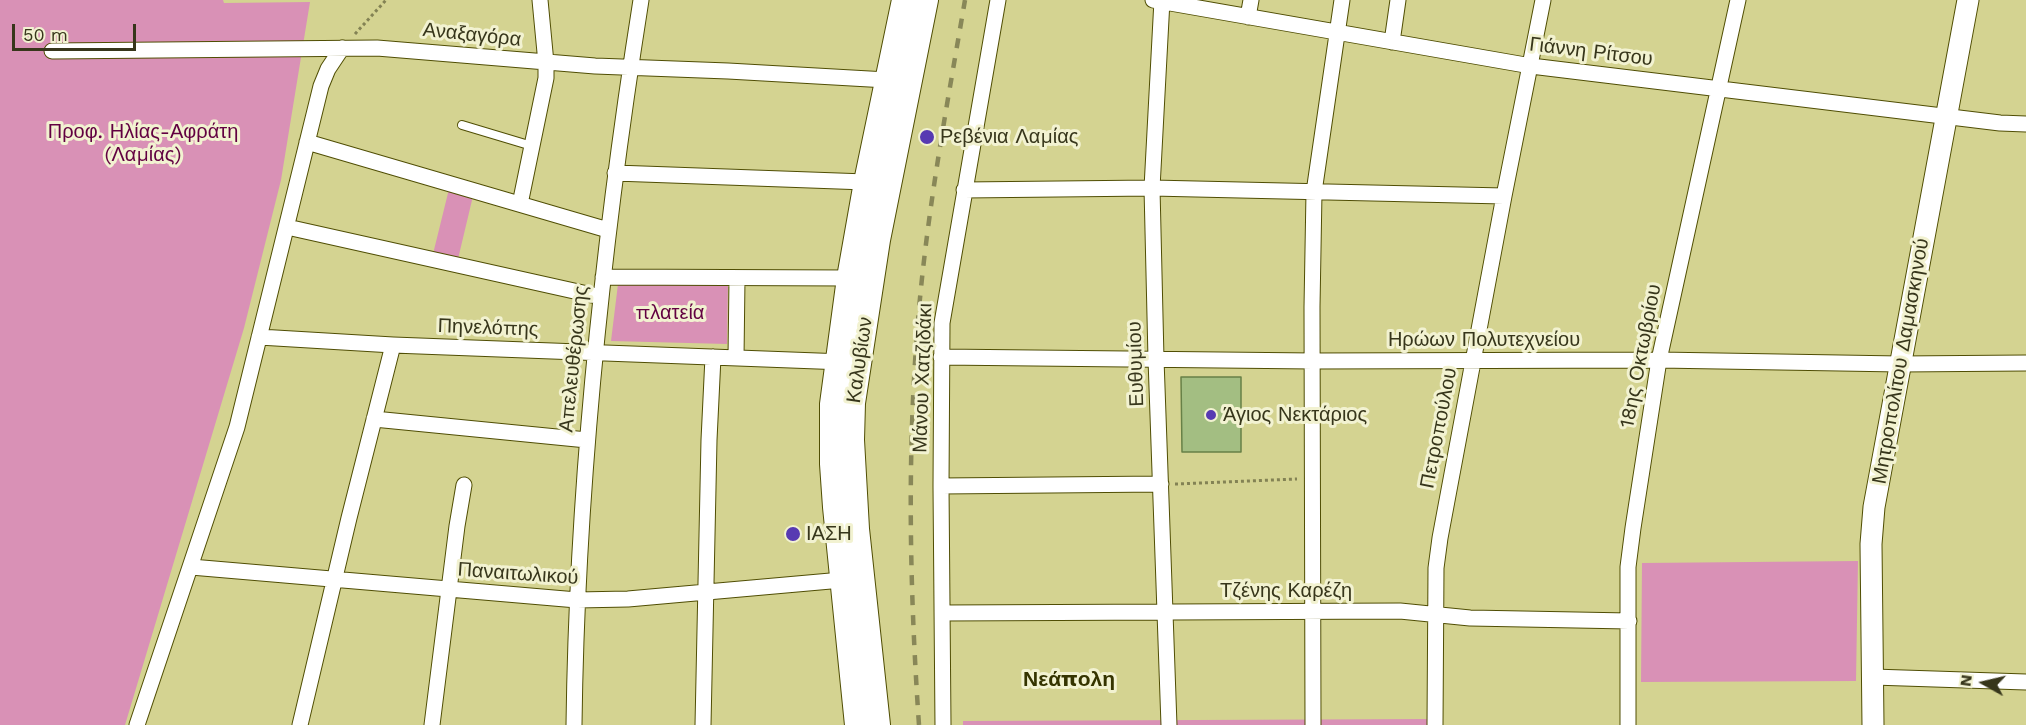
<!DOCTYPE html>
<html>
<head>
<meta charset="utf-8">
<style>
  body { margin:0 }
  #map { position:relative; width:2026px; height:725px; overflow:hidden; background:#d4d391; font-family:"Work Sans",sans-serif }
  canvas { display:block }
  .north { position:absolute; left:1954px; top:653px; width:60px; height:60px; -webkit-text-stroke:4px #f2f2d1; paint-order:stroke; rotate:278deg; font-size:16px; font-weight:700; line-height:24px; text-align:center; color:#37361b }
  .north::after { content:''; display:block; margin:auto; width:21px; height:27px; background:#37361b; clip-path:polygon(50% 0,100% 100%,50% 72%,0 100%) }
  .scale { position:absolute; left:12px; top:24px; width:124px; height:27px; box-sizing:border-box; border:3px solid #37361b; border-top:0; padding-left:8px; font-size:18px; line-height:21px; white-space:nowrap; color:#37361b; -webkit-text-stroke:4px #f2f2d1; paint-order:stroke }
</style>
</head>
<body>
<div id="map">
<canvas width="2026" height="725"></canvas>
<div class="north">N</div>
<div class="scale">50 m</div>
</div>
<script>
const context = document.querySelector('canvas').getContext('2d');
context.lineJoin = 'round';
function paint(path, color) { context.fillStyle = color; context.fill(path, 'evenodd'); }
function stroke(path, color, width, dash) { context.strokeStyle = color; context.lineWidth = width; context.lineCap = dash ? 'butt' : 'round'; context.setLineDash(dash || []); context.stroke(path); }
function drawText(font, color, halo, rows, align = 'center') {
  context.font = font + ' "Work Sans",sans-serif'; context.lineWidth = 6; context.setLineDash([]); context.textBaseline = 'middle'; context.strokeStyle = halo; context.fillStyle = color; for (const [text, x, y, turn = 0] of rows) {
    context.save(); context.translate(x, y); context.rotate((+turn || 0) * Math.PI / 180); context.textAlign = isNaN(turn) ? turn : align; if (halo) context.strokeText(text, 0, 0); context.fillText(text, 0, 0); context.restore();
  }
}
const green = new Path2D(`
  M 0,0 L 223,0 L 224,3 L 310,2 L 281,180 L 244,328 L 125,725 L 0,725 Z
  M 449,189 L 473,196 L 458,259 L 433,254 Z
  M 728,283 L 727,344 L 611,341 L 618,284 Z
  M 1858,561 L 1856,681 L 1641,682 L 1642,563 Z
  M 1433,719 L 1432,725 L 963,725 L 963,721 Z`);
const building = new Path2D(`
  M 1181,377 L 1241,377 L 1241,452 L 1182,452 Z`);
const path = new Path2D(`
  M 355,34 L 386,0
  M 1175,484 L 1297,479`);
const lane = new Path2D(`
  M 462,125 L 532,146`);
const street = new Path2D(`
  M 1153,0 L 1531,66 L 2000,123 L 2026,124
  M 1162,0 L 1152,188 L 1156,359 L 1169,725
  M 1248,17 L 1251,0
  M 1392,42 L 1398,0
  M 52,51 L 377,48 L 595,66 L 728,71 L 887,80
  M 307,142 L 608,230
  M 615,173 L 866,182
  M 964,190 L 1152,188 L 1504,196
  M 520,204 L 546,78 L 546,63 L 540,0
  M 287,227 L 601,297
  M 603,277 L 849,278
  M 259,337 L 393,345 L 844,362
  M 941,357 L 1313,361 L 1659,360 L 1900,364 L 2026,363
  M 736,358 L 737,279
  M 374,419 L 587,440
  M 941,486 L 1161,484
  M 191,567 L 577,600 L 628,599 L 842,580
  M 943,613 L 1400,611 L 1470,618 L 1629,621
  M 1873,677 L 2026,682
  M 137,725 L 237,427 L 321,86 L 328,69 L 342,48
  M 300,725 L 349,518 L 393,345
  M 432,725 L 457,526 L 464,485
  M 574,725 C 577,482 603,240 641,0
  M 703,725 L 709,440 L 713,357
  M 943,725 L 941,486 L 942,323 L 998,0
  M 1313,725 L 1312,307 L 1314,192 L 1342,0
  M 1435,725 L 1436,568 L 1440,538 L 1504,196 L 1543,0
  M 1628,725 L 1628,567 L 1633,528 L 1659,360 L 1738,0`);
const secondary = new Path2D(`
  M 1873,725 L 1871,544 L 1874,507 L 1968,0`);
const primary = new Path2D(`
  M 857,725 L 835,507 L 832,464 L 832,404 L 849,278 L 866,182 L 904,0
  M 878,725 L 857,529 L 852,440 L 853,403 L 878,240 L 926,0`);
const rail = new Path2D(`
  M 919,725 C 910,595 907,463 917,334 C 925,222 946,111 965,0`);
const markers = [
  [927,137,8,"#573ab2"],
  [1211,415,6,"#573ab2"],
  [793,534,8,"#573ab2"]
];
const streetNames = [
  ["Αναξαγόρα",472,35,6],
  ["Γιάννη Ρίτσου",1591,52,7],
  ["Πηνελόπης",488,328,2],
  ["Ηρώων Πολυτεχνείου",1484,340],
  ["18ης Οκτωβρίου",1641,356,-79],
  ["Απελευθέρωσης",574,359,-84],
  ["Καλυβίων",860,360,-82],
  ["Μητροπολίτου Δαμασκηνού",1901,361,-80],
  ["Ευθυμίου",1136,364,-92],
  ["Μάνου Χατζιδάκι",923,378,-88],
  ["Πετροπούλου",1439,428,-79],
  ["Παναιτωλικού",518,574,4],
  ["Τζένης Καρέζη",1286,591]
];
const parkNames = [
  ["Προφ. Ηλίας-Αφράτη",143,132],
  ["(Λαμίας)",143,155],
  ["πλατεία",670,313]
];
const poiNames = [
  ["Ρεβένια Λαμίας",940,137],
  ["Άγιος Νεκτάριος",1223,415],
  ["ΙΑΣΗ",806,534]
];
const neighbourhoodNames = [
  ["Νεάπολη",1069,680]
];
paint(green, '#d991b6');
paint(building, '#a3be82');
stroke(building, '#678047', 1.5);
stroke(lane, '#504e04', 10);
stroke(street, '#504e04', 17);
stroke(secondary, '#504e04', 23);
stroke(primary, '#504e04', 26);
stroke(path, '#838254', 3, [3, 3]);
stroke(lane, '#fff', 8);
stroke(street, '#fff', 15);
stroke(secondary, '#fff', 21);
stroke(primary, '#fff', 24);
stroke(rail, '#888758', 4.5, [10, 10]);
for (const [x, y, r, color] of markers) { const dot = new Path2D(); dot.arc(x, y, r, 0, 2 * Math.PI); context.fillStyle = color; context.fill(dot); stroke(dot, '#f2f2d1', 2); }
drawText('20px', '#37361b', '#f2f2d1', streetNames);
drawText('20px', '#620041', '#f2f2d1', parkNames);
drawText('20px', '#37361b', '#f2f2d1', poiNames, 'left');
drawText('bold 21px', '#353400', '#f2f2d1', neighbourhoodNames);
</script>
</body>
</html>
